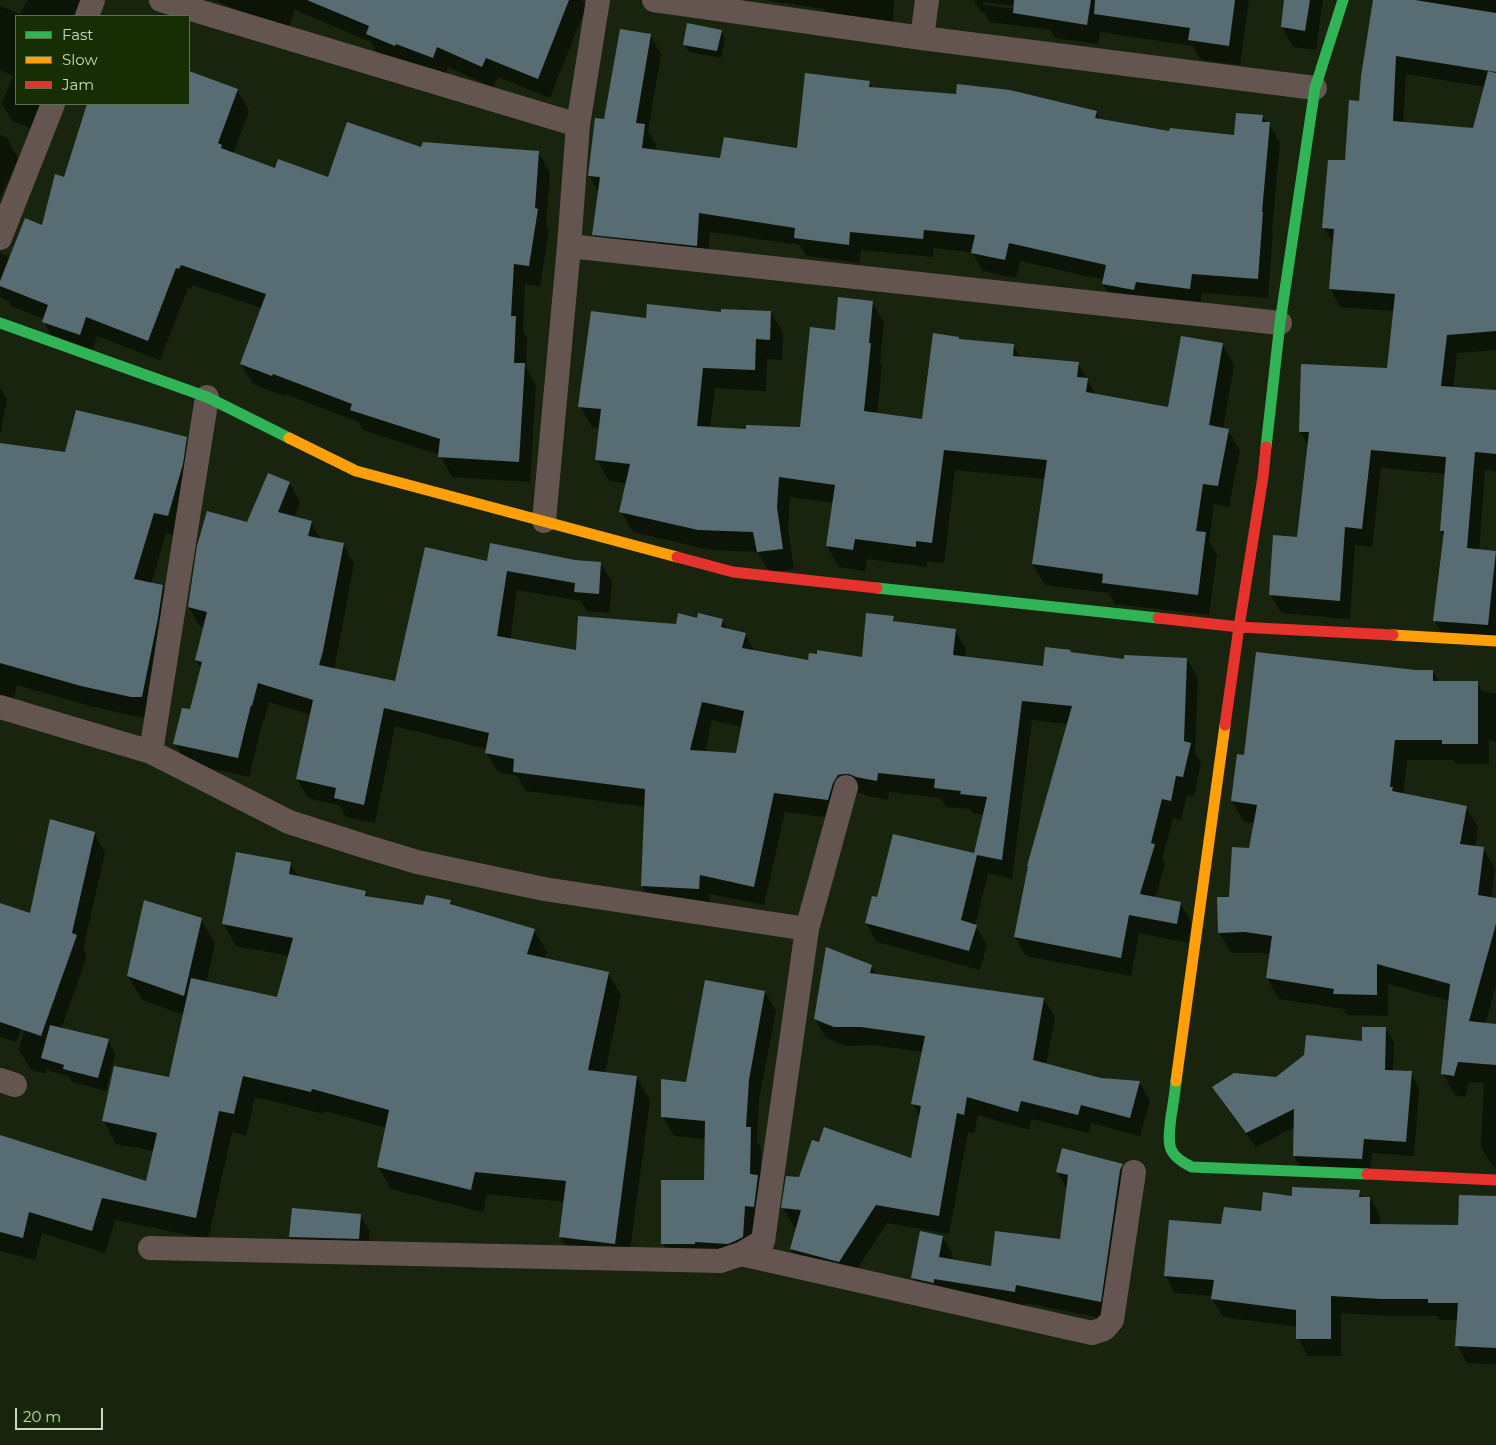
<!DOCTYPE html>
<html>
<head>
<meta charset="utf-8">
<style>
  body { margin:0 }
  #map { position:relative; width:1496px; height:1445px; overflow:hidden; background:#18240e; font-family:Montserrat,sans-serif }
  canvas { display:block }
  .legend { position:absolute; left:15px; top:15px; width:175px; height:90px; box-sizing:border-box; background:#172e04; border:1px solid #5e724f; margin:0; padding:6px 9px; list-style:none; font-size:15px; color:#c8d7c0 }
  .legend li { display:flex; align-items:center; gap:10px; height:25px }
  .legend b { width:25px; border:1px solid #5e724f }
  .scale { position:absolute; left:15px; top:1408px; width:88px; height:22px; box-sizing:border-box; border:2px solid #c8d7c0; border-top:0; padding-left:6px; font-size:15px; line-height:18px; white-space:nowrap; color:#c8d7c0; -webkit-text-stroke:4px #172e04; paint-order:stroke }
</style>
</head>
<body>
<div id="map">
<canvas width="1496" height="1445"></canvas>
<ul class="legend">
<li><b style="height:6px;background:#30b455"></b>Fast</li>
<li><b style="height:6px;background:#ff9f0a"></b>Slow</li>
<li><b style="height:6px;background:#e5322d"></b>Jam</li>
</ul>
<div class="scale">20 m</div>
</div>
<script>
const context = document.querySelector('canvas').getContext('2d');
context.lineJoin = 'round';
function paint(path, color) { context.fillStyle = color; context.fill(path, 'evenodd'); }
function stroke(path, color, width, dash) { context.strokeStyle = color; context.lineWidth = width; context.lineCap = dash ? 'butt' : 'round'; context.setLineDash(dash || []); context.stroke(path); }
const shadow = new Path2D(`
  M 28,0 L 88,0 L 80,16 L 16,16 L 16,104 L 49,104 L 38,131 L 12,121 L 2,103 L 13,76 L 0,70 L 0,6 L 20,14 Z
  M 213,0 L 582,0 L 586,7 L 550,98 L 498,77 L 493,87 L 448,67 L 444,77 L 379,55 L 371,42 L 295,10 L 287,30 Z
  M 764,0 L 894,0 L 893,24 L 830,20 L 824,9 Z
  M 974,0 L 1249,0 L 1240,65 L 1201,60 L 1193,46 L 1100,32 L 1098,44 L 1055,38 L 1051,30 L 990,22 L 984,12 L 981,12 ZM 983,2 L 1050,10 L 1050,13 L 983,5 Z
  M 1286,0 L 1323,0 L 1316,50 L 1293,47 L 1282,27 Z
  M 1374,0 L 1496,0 L 1496,350 L 1457,353 L 1453,388 L 1496,391 L 1496,471 L 1485,470 L 1479,550 L 1496,552 L 1496,643 L 1445,639 L 1435,621 L 1445,537 L 1441,531 L 1445,474 L 1381,468 L 1372,547 L 1355,545 L 1350,619 L 1281,613 L 1271,595 L 1298,538 L 1309,447 L 1300,432 L 1388,369 L 1394,311 L 1340,307 L 1330,288 L 1334,245 L 1324,228 L 1346,161 L 1360,102 ZM 1406,74 L 1485,87 L 1474,129 L 1403,123 Z
  M 721,31 L 725,38 L 721,58 L 689,52 L 684,44 Z
  M 650,35 L 661,54 L 648,131 L 656,144 L 655,151 L 721,160 L 798,150 L 869,82 L 873,89 L 1096,112 L 1101,120 L 1170,132 L 1235,136 L 1262,116 L 1267,123 L 1269,124 L 1280,143 L 1272,230 L 1273,232 L 1268,298 L 1202,293 L 1200,307 L 1114,303 L 1103,284 L 1104,280 L 1020,261 L 1016,278 L 983,271 L 972,252 L 934,248 L 933,257 L 861,250 L 859,263 L 806,256 L 800,245 L 710,232 L 707,265 L 605,253 L 594,234 L 599,193 L 589,176 L 605,120 Z
  M 189,72 L 237,90 L 249,111 L 233,154 L 276,169 L 329,178 L 422,148 L 538,152 L 550,173 L 546,226 L 549,231 L 540,286 L 525,284 L 523,330 L 527,338 L 526,367 L 536,385 L 530,482 L 452,477 L 440,455 L 363,430 L 359,422 L 285,394 L 284,396 L 253,384 L 241,364 L 262,308 L 192,285 L 191,289 L 188,288 L 160,360 L 97,336 L 91,355 L 55,342 L 44,321 L 44,319 L 11,306 L 10,302 L 0,297 L 0,253 L 10,258 L 43,227 L 65,178 L 89,104 L 189,104 Z
  M 0,135 L 7,138 L 18,158 L 0,199 Z
  M 872,302 L 884,323 L 880,362 L 882,365 L 877,414 L 923,420 L 959,338 L 960,341 L 1013,345 L 1021,358 L 1078,363 L 1096,395 L 1169,408 L 1222,344 L 1234,365 L 1223,429 L 1228,430 L 1240,450 L 1229,507 L 1214,504 L 1209,541 L 1217,554 L 1209,615 L 1115,604 L 1109,593 L 1045,585 L 1033,564 L 1045,479 L 955,470 L 944,563 L 927,561 L 927,567 L 867,559 L 865,571 L 839,567 L 827,546 L 834,503 L 790,497 L 788,529 L 794,569 L 770,573 L 758,552 L 711,550 L 633,532 L 621,511 L 627,483 L 609,481 L 597,460 L 600,428 L 592,427 L 580,406 L 647,319 L 722,314 L 771,312 L 783,333 L 782,360 L 767,359 L 766,391 L 715,388 L 710,428 L 748,430 L 801,428 L 836,331 Z
  M 0,387 L 7,399 L 0,436 Z
  M 186,439 L 198,460 L 180,537 L 166,533 L 151,584 L 163,586 L 175,607 L 153,718 L 144,718 L 94,707 L 17,685 L 13,700 L 0,697 L 0,444 L 66,453 Z
  M 289,482 L 300,502 L 294,518 L 311,522 L 321,540 L 343,544 L 354,564 L 334,669 L 396,682 L 488,562 L 575,561 L 600,563 L 612,582 L 609,613 L 587,611 L 581,601 L 517,590 L 510,639 L 577,651 L 698,619 L 722,620 L 728,630 L 745,634 L 755,652 L 809,662 L 863,659 L 893,617 L 896,623 L 955,630 L 966,649 L 965,658 L 1044,667 L 1070,651 L 1071,654 L 1125,660 L 1187,659 L 1198,678 L 1195,752 L 1201,763 L 1194,796 L 1187,795 L 1181,820 L 1173,818 L 1162,859 L 1165,864 L 1155,898 L 1180,903 L 1191,922 L 1188,943 L 1139,933 L 1131,976 L 1026,956 L 1015,937 L 1068,724 L 1032,720 L 1012,879 L 988,873 L 975,925 L 987,945 L 980,970 L 877,942 L 866,923 L 878,899 L 974,855 L 984,815 L 973,813 L 970,809 L 946,807 L 941,798 L 889,792 L 888,800 L 868,796 L 861,793 L 849,794 L 839,819 L 785,812 L 764,905 L 710,894 L 710,908 L 653,905 L 642,886 L 646,807 L 526,791 L 517,776 L 498,772 L 486,752 L 487,749 L 395,726 L 375,823 L 346,817 L 339,805 L 308,798 L 297,779 L 311,715 L 269,702 L 263,724 L 262,724 L 249,777 L 186,763 L 175,744 L 191,711 L 201,669 L 196,660 L 204,627 L 200,626 L 189,607 L 248,524 ZM 712,720 L 742,727 L 737,754 L 705,752 Z
  M 1416,671 L 1433,671 L 1439,682 L 1477,682 L 1482,691 L 1496,694 L 1496,742 L 1489,740 L 1489,764 L 1456,764 L 1453,760 L 1407,760 L 1403,795 L 1466,807 L 1478,828 L 1475,847 L 1483,848 L 1495,869 L 1491,898 L 1496,899 L 1496,986 L 1485,1024 L 1496,1025 L 1496,1167 L 1493,1167 L 1481,1146 L 1484,1083 L 1469,1082 L 1465,1097 L 1455,1095 L 1443,1074 L 1450,1001 L 1388,984 L 1388,1016 L 1347,1015 L 1344,1009 L 1279,999 L 1267,978 L 1271,954 L 1258,953 L 1232,953 L 1219,933 L 1230,898 L 1250,849 L 1254,823 L 1244,822 L 1232,801 L 1245,757 Z
  M 94,833 L 105,853 L 83,949 L 87,956 L 61,1029 L 108,1040 L 115,1054 L 106,1091 L 72,1082 L 69,1077 L 50,1071 L 47,1067 L 45,1074 L 31,1070 L 19,1050 L 26,1024 L 25,1023 L 16,1042 L 0,1037 L 0,904 L 31,915 Z
  M 290,863 L 299,878 L 365,892 L 368,897 L 424,906 L 450,901 L 453,906 L 534,930 L 547,952 L 544,959 L 608,973 L 621,995 L 605,1073 L 637,1077 L 650,1100 L 628,1266 L 573,1259 L 560,1236 L 565,1202 L 487,1194 L 483,1212 L 391,1189 L 378,1166 L 387,1128 L 324,1111 L 324,1114 L 255,1097 L 246,1136 L 232,1132 L 208,1239 L 115,1220 L 105,1253 L 42,1233 L 35,1260 L 0,1251 L 0,1137 L 147,1183 L 154,1151 L 116,1144 L 104,1121 L 170,1079 L 184,1015 L 142,1000 L 128,976 L 201,919 L 215,944 L 206,983 L 278,998 L 290,956 L 236,946 L 223,923 Z
  M 871,966 L 877,976 L 1044,999 L 1055,1017 L 1046,1065 L 1101,1080 L 1139,1082 L 1150,1101 L 1140,1136 L 1091,1123 L 1089,1133 L 1032,1119 L 1029,1130 L 978,1115 L 974,1133 L 968,1132 L 949,1234 L 887,1223 L 850,1280 L 802,1268 L 791,1249 L 797,1227 L 794,1227 L 783,1208 L 787,1178 L 800,1179 L 912,1159 L 920,1117 L 913,1104 L 923,1052 L 873,1045 L 846,1046 L 826,1038 L 815,1019 Z
  M 765,992 L 776,1011 L 759,1100 L 757,1140 L 761,1148 L 761,1181 L 753,1256 L 674,1263 L 663,1244 L 663,1182 L 705,1182 L 706,1139 L 674,1136 L 663,1117 L 687,1084 Z
  M 1385,1028 L 1394,1043 L 1393,1071 L 1411,1073 L 1419,1088 L 1414,1156 L 1372,1153 L 1370,1173 L 1302,1170 L 1294,1155 L 1295,1127 L 1256,1147 L 1223,1103 L 1214,1088 L 1276,1079 L 1363,1043 Z
  M 1122,1165 L 1133,1183 L 1111,1320 L 1026,1303 L 1025,1310 L 923,1296 L 913,1278 L 942,1237 L 953,1255 L 952,1261 L 992,1268 L 1061,1241 L 1067,1189 L 1057,1171 Z
  M 1359,1191 L 1363,1198 L 1370,1198 L 1380,1216 L 1380,1225 L 1459,1226 L 1496,1196 L 1496,1364 L 1467,1363 L 1457,1345 L 1458,1320 L 1440,1320 L 1437,1316 L 1391,1316 L 1341,1313 L 1341,1356 L 1308,1356 L 1298,1338 L 1298,1327 L 1223,1317 L 1212,1299 L 1213,1296 L 1175,1293 L 1165,1275 L 1222,1226 L 1262,1213 L 1293,1197 Z
  M 293,1209 L 360,1215 L 370,1231 L 367,1255 L 299,1253 L 290,1237 Z`);
const building = new Path2D(`
  M 307,0 L 569,0 L 538,79 L 486,58 L 482,67 L 437,47 L 433,58 L 396,44 L 395,46 L 366,34 L 369,26 Z
  M 1014,0 L 1091,0 L 1087,25 L 1013,13 Z
  M 1095,0 L 1235,0 L 1229,46 L 1188,40 L 1190,28 L 1094,14 Z
  M 1284,0 L 1310,0 L 1305,31 L 1281,27 Z
  M 1373,0 L 1415,0 L 1496,13 L 1496,72 L 1396,56 L 1393,121 L 1473,128 L 1488,71 L 1496,73 L 1496,331 L 1447,335 L 1441,386 L 1496,390 L 1496,454 L 1475,452 L 1467,548 L 1496,551 L 1488,625 L 1433,621 L 1444,531 L 1440,531 L 1446,457 L 1371,450 L 1362,529 L 1345,527 L 1340,601 L 1269,595 L 1273,535 L 1297,537 L 1309,432 L 1299,432 L 1301,364 L 1387,368 L 1395,294 L 1329,289 L 1334,229 L 1322,228 L 1328,160 L 1345,160 L 1349,100 L 1359,101 L 1361,76 Z
  M 687,23 L 722,30 L 717,51 L 683,45 Z
  M 620,29 L 651,34 L 636,123 L 645,124 L 642,148 L 720,158 L 724,137 L 797,148 L 805,73 L 870,81 L 869,87 L 956,94 L 957,84 L 1010,90 L 1097,111 L 1095,118 L 1169,131 L 1170,128 L 1234,135 L 1236,113 L 1263,115 L 1262,122 L 1270,122 L 1262,212 L 1263,212 L 1258,279 L 1192,274 L 1190,289 L 1136,282 L 1134,290 L 1102,284 L 1106,265 L 1009,243 L 1005,260 L 971,253 L 975,235 L 924,230 L 923,239 L 850,232 L 849,245 L 794,238 L 795,228 L 699,213 L 697,246 L 592,235 L 600,177 L 588,176 L 595,118 L 604,119 Z
  M 189,71 L 238,89 L 218,143 L 222,145 L 221,148 L 275,168 L 278,159 L 328,177 L 347,122 L 421,147 L 423,142 L 539,151 L 535,208 L 538,209 L 529,266 L 514,264 L 511,316 L 516,316 L 514,363 L 525,363 L 519,462 L 438,457 L 440,439 L 350,410 L 352,404 L 273,374 L 272,376 L 240,364 L 266,294 L 181,265 L 179,269 L 176,268 L 148,341 L 86,317 L 80,335 L 42,322 L 48,305 L 0,286 L 0,281 L 25,218 L 42,225 L 55,174 L 64,177 L 87,104 L 189,104 Z
  M 838,297 L 873,301 L 869,343 L 871,343 L 864,411 L 922,419 L 933,333 L 959,337 L 959,339 L 1014,344 L 1013,356 L 1079,362 L 1077,377 L 1088,378 L 1086,392 L 1168,407 L 1181,336 L 1223,343 L 1209,425 L 1229,429 L 1218,486 L 1203,484 L 1196,531 L 1206,532 L 1198,595 L 1102,583 L 1103,574 L 1032,564 L 1047,460 L 944,450 L 932,543 L 916,541 L 916,547 L 855,539 L 853,550 L 826,546 L 835,485 L 779,477 L 777,507 L 783,549 L 757,552 L 753,532 L 698,530 L 619,512 L 630,464 L 595,460 L 601,409 L 578,407 L 591,311 L 646,318 L 647,304 L 721,312 L 721,309 L 771,311 L 770,340 L 756,339 L 755,370 L 703,368 L 697,426 L 746,429 L 746,425 L 800,427 L 810,327 L 835,330 Z
  M 76,410 L 140,425 L 187,437 L 183,464 L 168,516 L 154,513 L 134,579 L 163,585 L 158,618 L 142,697 L 131,697 L 81,686 L 0,663 L 0,443 L 65,452 Z
  M 268,473 L 290,482 L 278,512 L 312,521 L 308,536 L 344,543 L 323,651 L 319,665 L 395,681 L 425,547 L 487,561 L 490,543 L 575,560 L 601,562 L 599,594 L 574,592 L 575,583 L 507,571 L 497,636 L 576,650 L 578,616 L 676,624 L 678,613 L 697,618 L 698,613 L 723,619 L 721,627 L 746,633 L 742,648 L 808,660 L 809,653 L 817,654 L 817,650 L 862,657 L 866,613 L 894,616 L 893,621 L 956,629 L 953,655 L 1043,666 L 1045,647 L 1071,650 L 1070,652 L 1124,659 L 1124,655 L 1187,658 L 1184,741 L 1191,743 L 1183,777 L 1176,776 L 1171,801 L 1162,799 L 1151,843 L 1155,844 L 1140,894 L 1181,902 L 1177,924 L 1129,915 L 1121,958 L 1014,937 L 1028,866 L 1027,866 L 1072,706 L 1022,701 L 1002,860 L 977,855 L 961,920 L 977,925 L 969,951 L 865,923 L 872,896 L 877,897 L 893,834 L 974,853 L 987,797 L 960,794 L 961,791 L 934,788 L 935,779 L 878,773 L 877,781 L 856,777 L 849,774 L 843,774 L 838,775 L 833,783 L 828,800 L 774,793 L 754,887 L 700,875 L 699,889 L 641,886 L 645,789 L 513,772 L 514,759 L 485,753 L 489,733 L 384,708 L 364,805 L 334,798 L 336,788 L 296,779 L 313,700 L 258,683 L 252,706 L 251,705 L 238,758 L 173,744 L 182,708 L 190,709 L 202,662 L 195,660 L 207,612 L 188,607 L 197,546 L 207,511 L 247,522 ZM 702,702 L 744,711 L 736,753 L 690,750 Z
  M 1256,652 L 1416,670 L 1433,670 L 1433,681 L 1478,681 L 1478,744 L 1442,744 L 1442,740 L 1395,740 L 1390,787 L 1393,787 L 1392,791 L 1467,806 L 1460,844 L 1484,847 L 1478,895 L 1496,898 L 1496,924 L 1469,1021 L 1496,1024 L 1496,1065 L 1458,1062 L 1454,1076 L 1441,1074 L 1450,984 L 1377,964 L 1377,995 L 1333,994 L 1334,989 L 1266,978 L 1272,936 L 1245,932 L 1218,933 L 1217,897 L 1229,897 L 1232,847 L 1249,848 L 1257,805 L 1231,801 L 1237,754 L 1244,755 Z
  M 50,819 L 95,832 L 72,933 L 77,935 L 41,1036 L 0,1022 L 0,903 L 30,913 Z
  M 236,852 L 291,862 L 289,874 L 366,891 L 365,896 L 423,905 L 426,895 L 451,900 L 450,904 L 535,929 L 527,954 L 609,972 L 588,1070 L 637,1076 L 615,1244 L 559,1237 L 566,1181 L 475,1172 L 471,1190 L 377,1167 L 389,1110 L 312,1089 L 311,1092 L 243,1076 L 234,1114 L 219,1111 L 196,1218 L 102,1198 L 92,1231 L 29,1212 L 23,1238 L 0,1232 L 0,1135 L 146,1181 L 157,1133 L 102,1121 L 114,1066 L 169,1077 L 191,978 L 277,997 L 293,938 L 222,924 Z
  M 144,900 L 202,918 L 184,996 L 127,976 Z
  M 826,947 L 872,965 L 870,973 L 1044,998 L 1033,1060 L 1101,1078 L 1140,1081 L 1130,1118 L 1081,1105 L 1078,1115 L 1021,1101 L 1018,1112 L 967,1097 L 964,1115 L 957,1113 L 939,1216 L 876,1205 L 839,1262 L 790,1249 L 801,1210 L 781,1208 L 786,1176 L 799,1177 L 812,1140 L 819,1142 L 824,1127 L 911,1158 L 921,1106 L 911,1104 L 925,1036 L 861,1027 L 834,1027 L 814,1019 Z
  M 705,980 L 765,991 L 749,1080 L 746,1127 L 751,1127 L 750,1174 L 758,1175 L 754,1207 L 745,1206 L 743,1237 L 735,1241 L 728,1244 L 695,1242 L 695,1244 L 661,1244 L 661,1180 L 704,1180 L 705,1121 L 661,1117 L 661,1079 L 686,1082 Z
  M 50,1025 L 109,1039 L 98,1078 L 63,1069 L 64,1065 L 41,1058 Z
  M 1362,1027 L 1386,1027 L 1385,1070 L 1412,1071 L 1406,1142 L 1364,1139 L 1362,1159 L 1293,1156 L 1294,1109 L 1246,1133 L 1212,1087 L 1234,1073 L 1276,1077 L 1304,1055 L 1306,1035 L 1362,1041 Z
  M 1062,1148 L 1123,1164 L 1120,1170 L 1101,1302 L 1016,1285 L 1015,1292 L 934,1279 L 934,1283 L 911,1278 L 920,1231 L 943,1236 L 939,1257 L 991,1266 L 995,1231 L 1060,1239 L 1068,1175 L 1056,1172 Z
  M 1292,1187 L 1360,1190 L 1359,1197 L 1370,1197 L 1370,1224 L 1458,1225 L 1459,1195 L 1496,1196 L 1496,1348 L 1455,1346 L 1458,1303 L 1428,1303 L 1428,1299 L 1381,1299 L 1331,1296 L 1331,1339 L 1296,1339 L 1296,1310 L 1211,1299 L 1214,1280 L 1164,1276 L 1169,1220 L 1221,1224 L 1224,1207 L 1261,1211 L 1263,1192 L 1292,1196 Z
  M 292,1208 L 361,1214 L 359,1239 L 289,1237 Z`);
const street = new Path2D(`
  M 161,0 L 578,125
  M 654,0 L 922,38 L 1315,88
  M 87,16 L 93,0
  M 922,38 L 927,0
  M 0,238 L 53,104
  M 569,246 L 1280,323
  M 544,521 L 569,246 L 578,125 L 598,0
  M 0,707 L 151,752 L 289,822 L 364,846 L 417,862 L 544,889 L 807,929
  M 151,752 L 207,397
  M 0,1080 L 15,1085
  M 150,1248 L 720,1261 L 741,1254 L 763,1241 L 807,929 L 846,787
  M 741,1254 L 1092,1333 L 1104,1329 L 1112,1320 L 1134,1172`);
const fast = new Path2D(`
  M 0,323 L 207,397 L 289,438
  M 1266,447 L 1280,323 L 1315,88 L 1343,0
  M 877,588 L 1158,618
  M 1176,1081 C 1175,1093 1173,1105 1171,1117 C 1168,1144 1165,1154 1192,1167 L 1367,1174`);
const slow = new Path2D(`
  M 289,438 L 356,471 L 677,557
  M 1393,635 L 1496,641
  M 1176,1081 L 1225,725`);
const jam = new Path2D(`
  M 677,557 L 733,572 L 877,588
  M 1158,618 L 1239,627 L 1393,635
  M 1225,725 L 1239,627 L 1263,477 L 1266,447
  M 1367,1174 L 1496,1180`);
paint(shadow, '#0007');
paint(building, '#586c73');
stroke(street, '#645551', 24);
stroke(fast, '#30b455', 11);
stroke(slow, '#ff9f0a', 11);
stroke(jam, '#e5322d', 11);
</script>
</body>
</html>
